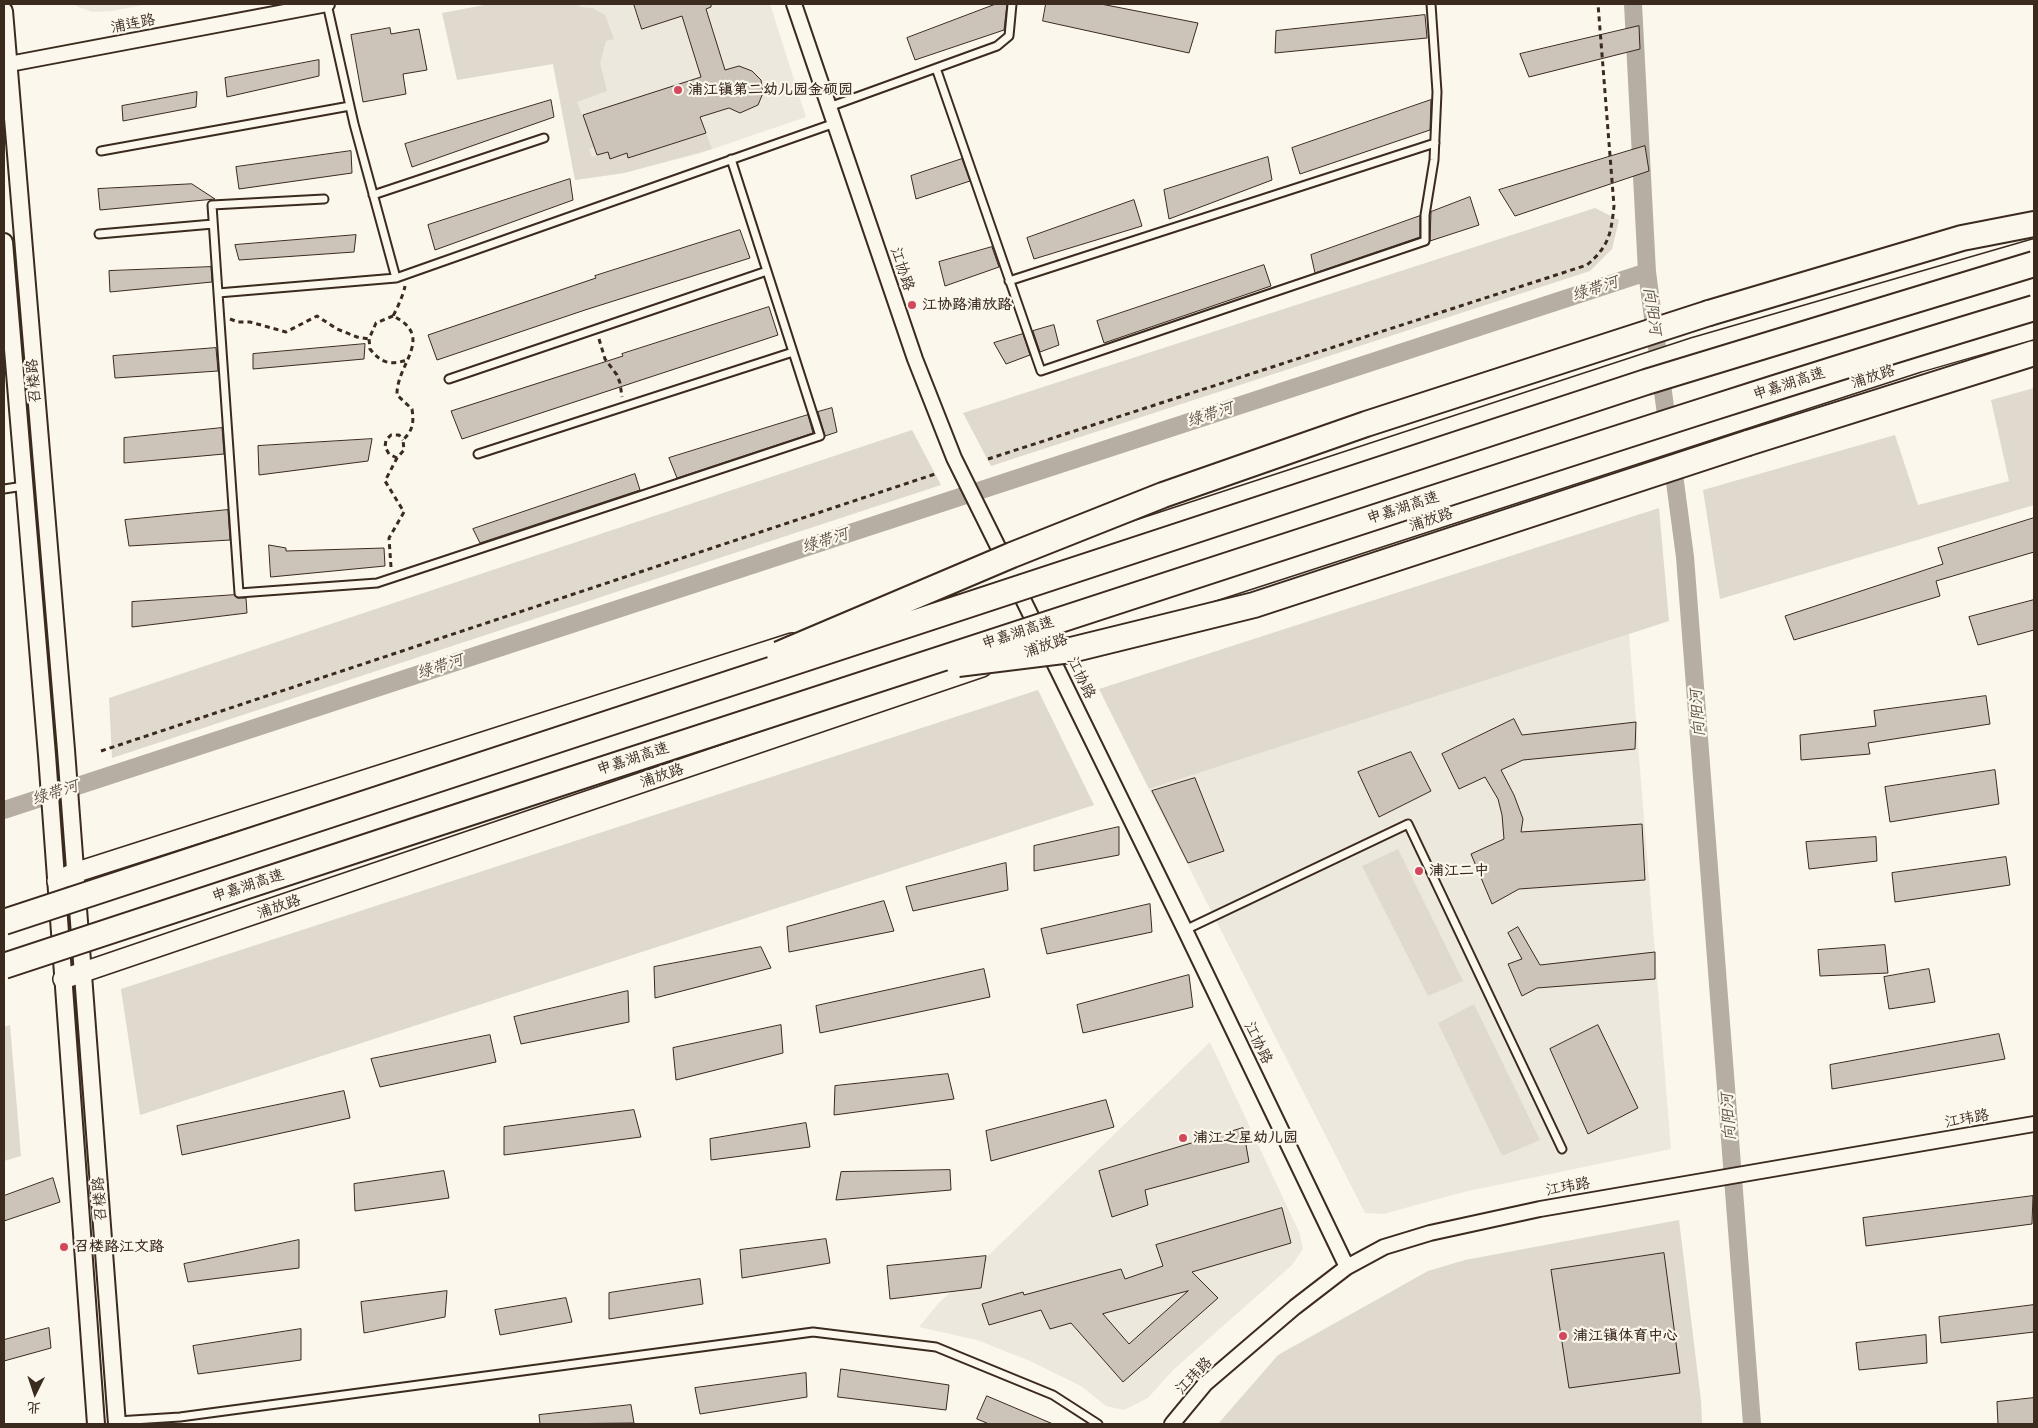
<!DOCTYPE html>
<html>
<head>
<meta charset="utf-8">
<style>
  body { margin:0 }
  #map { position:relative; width:2038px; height:1428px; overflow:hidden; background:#fbf7ec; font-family:"Playpen Sans","LXGW WenKai TC",sans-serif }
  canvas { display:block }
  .frame { position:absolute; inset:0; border:5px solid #3b2a1e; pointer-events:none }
  .north { position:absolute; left:10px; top:1368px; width:50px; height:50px; -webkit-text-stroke:4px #fbf7ec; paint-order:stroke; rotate:184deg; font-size:14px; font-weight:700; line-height:20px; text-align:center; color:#3b2a1e }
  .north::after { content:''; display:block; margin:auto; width:18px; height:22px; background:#3b2a1e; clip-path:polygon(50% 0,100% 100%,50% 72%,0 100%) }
</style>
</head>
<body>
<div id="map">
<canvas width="2038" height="1428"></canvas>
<div class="frame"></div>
<div class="north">北</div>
</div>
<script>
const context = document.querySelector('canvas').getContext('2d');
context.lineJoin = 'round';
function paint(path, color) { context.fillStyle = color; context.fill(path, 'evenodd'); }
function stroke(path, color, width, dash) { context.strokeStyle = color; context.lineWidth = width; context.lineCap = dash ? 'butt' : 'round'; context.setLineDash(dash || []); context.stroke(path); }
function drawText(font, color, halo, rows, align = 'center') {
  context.font = font + ' "Playpen Sans","LXGW WenKai TC",sans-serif'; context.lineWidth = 4.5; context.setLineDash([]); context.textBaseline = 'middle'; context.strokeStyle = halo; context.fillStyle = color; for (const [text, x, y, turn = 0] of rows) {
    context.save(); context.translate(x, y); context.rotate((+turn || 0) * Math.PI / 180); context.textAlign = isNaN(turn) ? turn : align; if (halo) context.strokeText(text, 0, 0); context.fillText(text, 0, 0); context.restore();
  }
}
const built = new Path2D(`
  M 73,4 L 148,4 L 112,11 L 93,12 L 78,7 Z
  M 540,4 L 770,4 L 806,117 L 698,154 L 624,173 L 575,180 L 553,64 Z
  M 1629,634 L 1671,1149 L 1468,1191 L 1383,1214 L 1365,1213 L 1149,789 Z
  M 1210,1042 L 1300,1234 L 1303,1249 L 1292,1265 L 1172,1371 L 1148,1398 L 1124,1410 L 1106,1406 L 1081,1386 L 1030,1361 L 977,1340 L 919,1327 L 937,1305 Z`);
const green = new Path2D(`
  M 490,4 L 578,4 L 580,7 L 592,8 L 605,15 L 614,39 L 606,41 L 600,63 L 607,91 L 577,102 L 595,147 L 589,149 L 592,157 L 608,152 L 610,159 L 627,153 L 628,158 L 706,133 L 712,149 L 624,173 L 575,180 L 553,64 L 457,80 L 442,13 Z
  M 1595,208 L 1619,220 L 1612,249 L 1590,271 L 991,466 L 963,413 Z
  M 2034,388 L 2034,505 L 1720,599 L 1703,490 L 1895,435 L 1918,505 L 2009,481 L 1991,400 Z
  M 912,430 L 941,485 L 112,758 L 109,698 Z
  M 1659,508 L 1669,621 L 1629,634 L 1149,789 L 1099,689 Z
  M 1038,690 L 1094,805 L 140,1115 L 121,989 Z
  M 1398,849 L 1463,981 L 1428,996 L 1362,866 Z
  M 1474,1004 L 1540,1140 L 1502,1156 L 1438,1023 Z
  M 10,1025 L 21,1156 L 4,1161 L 4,1027 Z
  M 1679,1220 L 1701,1401 L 1702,1424 L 1218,1424 L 1278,1355 L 1428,1271 L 1465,1260 Z`);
const canal = new Path2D(`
  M 1633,4 L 1647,272 L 1685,557 L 1752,1424
  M 4,810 L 1647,272`);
const building = new Path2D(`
  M 634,4 L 711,4 L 711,7 L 706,9 L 725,70 L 739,66 L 752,71 L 761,80 L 763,93 L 758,105 L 740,113 L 729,108 L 700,117 L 706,133 L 628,158 L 627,153 L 610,159 L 608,152 L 597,155 L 583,115 L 701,77 L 682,16 L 642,29 Z
  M 996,4 L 1007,4 L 1004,30 L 915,60 L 907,38 Z
  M 1046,4 L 1101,4 L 1198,23 L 1189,53 L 1043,21 Z
  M 1425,15 L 1427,38 L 1275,53 L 1276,31 Z
  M 1639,26 L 1640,49 L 1529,77 L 1520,54 Z
  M 390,28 L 391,34 L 419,29 L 427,70 L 403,74 L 406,94 L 363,102 L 351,35 Z
  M 319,60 L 319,76 L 227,97 L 225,78 Z
  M 197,92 L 196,107 L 123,121 L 122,106 Z
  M 551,100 L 554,117 L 412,167 L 405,144 Z
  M 1431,100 L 1430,130 L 1300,174 L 1292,148 Z
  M 1645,146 L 1649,171 L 1515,216 L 1499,190 Z
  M 351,151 L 352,173 L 239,189 L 236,167 Z
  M 1268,157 L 1272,180 L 1169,219 L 1164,190 Z
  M 962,159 L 970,181 L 916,199 L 911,176 Z
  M 570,179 L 573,200 L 435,250 L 428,225 Z
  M 192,184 L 215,199 L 100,210 L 98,189 Z
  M 1470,197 L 1479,225 L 1430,241 L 1431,212 Z
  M 1134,200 L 1142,226 L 1034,259 L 1027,238 Z
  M 1420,216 L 1420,237 L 1315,273 L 1311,255 Z
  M 740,230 L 750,258 L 585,310 L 437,360 L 428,335 L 596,278 L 595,276 Z
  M 356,235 L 354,252 L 239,260 L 235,245 Z
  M 992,247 L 999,267 L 945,286 L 939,262 Z
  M 1264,265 L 1271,286 L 1104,343 L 1097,321 Z
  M 211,267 L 212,282 L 110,292 L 109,271 Z
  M 769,307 L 778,335 L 462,439 L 451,411 L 623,356 L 622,354 Z
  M 1054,325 L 1059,345 L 1040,352 L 1033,331 Z
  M 1023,334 L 1030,355 L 1006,364 L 994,343 Z
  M 365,344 L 364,359 L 253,369 L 253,354 Z
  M 216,348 L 218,371 L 115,378 L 113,356 Z
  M 832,408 L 837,432 L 825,436 L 818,412 Z
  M 808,415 L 813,433 L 677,478 L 669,458 Z
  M 222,428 L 224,454 L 124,463 L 124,438 Z
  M 372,439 L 368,461 L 259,475 L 258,446 Z
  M 635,474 L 640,490 L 480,543 L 473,529 Z
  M 228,510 L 230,540 L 129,546 L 125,520 Z
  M 2034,518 L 2034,552 L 1936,581 L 1940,596 L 1794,640 L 1785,616 L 1943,564 L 1938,548 Z
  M 269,545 L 286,548 L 286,551 L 384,548 L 385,566 L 271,577 Z
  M 234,595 L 237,598 L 246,598 L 247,613 L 132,627 L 132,602 Z
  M 2034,600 L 2034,630 L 1978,645 L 1969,617 Z
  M 1986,696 L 1990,724 L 1868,743 L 1870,754 L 1801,760 L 1800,735 L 1876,726 L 1874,711 Z
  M 1514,719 L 1522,735 L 1636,722 L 1635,749 L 1523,760 L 1501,770 L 1514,795 L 1523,819 L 1521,832 L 1642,824 L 1645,880 L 1519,889 L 1492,904 L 1471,854 L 1504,839 L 1502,815 L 1498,799 L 1485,777 L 1459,789 L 1442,754 Z
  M 1411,752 L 1431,791 L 1379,817 L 1358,772 Z
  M 1995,770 L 1999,804 L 1890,822 L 1885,787 Z
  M 1195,778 L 1224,851 L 1188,863 L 1152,791 Z
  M 1119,827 L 1119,855 L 1034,871 L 1034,846 Z
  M 1876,837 L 1877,861 L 1809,869 L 1806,842 Z
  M 2006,857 L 2010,885 L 1895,902 L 1892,873 Z
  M 1006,863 L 1008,890 L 913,911 L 906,887 Z
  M 884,901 L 894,931 L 789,952 L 787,927 Z
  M 1150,904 L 1152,932 L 1047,954 L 1041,929 Z
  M 1518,927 L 1540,965 L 1655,952 L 1655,979 L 1537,988 L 1522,996 L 1508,964 L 1522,959 L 1508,933 Z
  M 1885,945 L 1888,973 L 1820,976 L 1818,950 Z
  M 761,947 L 771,968 L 655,998 L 654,967 Z
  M 984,969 L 990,997 L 820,1033 L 816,1006 Z
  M 1929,969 L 1935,1002 L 1889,1009 L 1884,977 Z
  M 1189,975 L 1193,1007 L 1083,1033 L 1077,1005 Z
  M 628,991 L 629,1022 L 521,1044 L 514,1017 Z
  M 781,1025 L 783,1053 L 676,1080 L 673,1048 Z
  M 1598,1025 L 1638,1108 L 1588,1134 L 1550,1049 Z
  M 1999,1034 L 2005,1059 L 1832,1089 L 1830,1065 Z
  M 490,1035 L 496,1062 L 380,1087 L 371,1059 Z
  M 948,1074 L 954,1099 L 834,1115 L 835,1086 Z
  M 344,1091 L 350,1118 L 182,1155 L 177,1126 Z
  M 1106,1100 L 1114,1127 L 991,1161 L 986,1131 Z
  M 634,1110 L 641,1137 L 504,1155 L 504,1127 Z
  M 806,1123 L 810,1147 L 711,1160 L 710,1139 Z
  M 1243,1128 L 1249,1162 L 1145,1190 L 1148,1205 L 1112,1217 L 1099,1171 Z
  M 950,1170 L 951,1190 L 836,1200 L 841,1172 Z
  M 444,1171 L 449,1198 L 355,1211 L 354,1184 Z
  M 53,1178 L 60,1202 L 4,1221 L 4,1196 Z
  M 2033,1196 L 2032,1224 L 1866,1246 L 1863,1218 Z
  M 1282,1208 L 1291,1243 L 1192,1272 L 1218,1298 L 1123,1382 L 1071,1323 L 1050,1329 L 1041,1310 L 989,1325 L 982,1304 L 1023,1292 L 1024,1295 L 1121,1269 L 1125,1279 L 1163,1266 L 1156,1245 ZM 1188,1291 L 1129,1344 L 1103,1314 Z
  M 826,1239 L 830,1263 L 742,1278 L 740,1250 Z
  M 299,1240 L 299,1268 L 188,1282 L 184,1264 Z
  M 1664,1253 L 1680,1373 L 1569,1388 L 1551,1270 Z
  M 986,1256 L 981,1288 L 890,1299 L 887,1266 Z
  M 700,1279 L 703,1304 L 609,1319 L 609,1293 Z
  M 447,1291 L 445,1317 L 364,1333 L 361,1302 Z
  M 566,1298 L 572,1322 L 500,1335 L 495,1310 Z
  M 2034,1305 L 2034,1332 L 1941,1343 L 1939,1317 Z
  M 49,1328 L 51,1348 L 4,1361 L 4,1340 Z
  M 301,1329 L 301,1360 L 198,1374 L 193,1346 Z
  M 1926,1335 L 1927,1363 L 1859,1370 L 1856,1343 Z
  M 841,1369 L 949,1385 L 946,1410 L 838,1397 Z
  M 806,1373 L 807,1397 L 700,1414 L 695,1388 Z
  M 987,1396 L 1053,1424 L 989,1424 L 977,1419 Z
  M 2034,1398 L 2034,1424 L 1998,1424 L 1997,1402 Z
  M 631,1405 L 634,1423 L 540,1424 L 539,1415 Z`);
const path = new Path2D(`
  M 393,316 L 376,323 L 369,339 L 370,349 C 382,364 390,365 408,360
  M 230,319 L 238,322 L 250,322 L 286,332 L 317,316 L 337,329 L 357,337 L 369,339
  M 599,339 L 605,359 L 617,375 L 620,383 L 622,397
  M 397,458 L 389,454 L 385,447 L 386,440 L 391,435 L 399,435 L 403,440
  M 988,459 L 1587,265 C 1609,246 1611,234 1614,206 L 1598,4
  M 391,567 L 389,538 L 404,512 L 385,481 L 397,458 L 404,450 L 403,440 C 413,430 414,423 412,409 L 397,395 C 396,364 436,337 393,316 C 397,309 404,293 405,286
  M 101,751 L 935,474`);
const service = new Path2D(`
  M 327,4 L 354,124 L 396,278 L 835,123
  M 936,68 L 1041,371 L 1425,241 L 1425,215 L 1434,160 L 1437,92 L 1431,4
  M 829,107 L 997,46 L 1009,36 L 1012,4
  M 101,151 L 350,106
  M 373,195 L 544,138
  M 99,234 L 213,224
  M 396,278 L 218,293 L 239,593 L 377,583 L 820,436 L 731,159
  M 1009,281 L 1435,143
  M 218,293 L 212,205 L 324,199
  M 449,379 L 767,271
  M 478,454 L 793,352
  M 4,489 L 24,486
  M 1185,930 L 1408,824 L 1562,1149
  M 117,1421 L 180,1417 L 813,1332 L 936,1347 L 1053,1395 L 1098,1424`);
const minor = new Path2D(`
  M 794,4 L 915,359 L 954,458 L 1006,563
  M 4,65 L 327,4
  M 1015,583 L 1185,930 L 1347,1267
  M 1172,1424 L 1205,1384 L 1295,1307 L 1347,1267 L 1384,1247 L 1430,1233 L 1540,1209 L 2034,1124`);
const tertiary = new Path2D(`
  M 4,11 L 66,750 L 117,1424
  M 4,242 L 47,755 L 96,1424`);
const secondary = new Path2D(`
  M 949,592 L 1696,347 L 2034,249
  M 1044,646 L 1919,362 L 2034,329
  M 57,881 L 74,873 L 792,643
  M 63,979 L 982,667`);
const motorway = new Path2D(`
  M 1709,313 L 1962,238 L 2034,224
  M 1748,443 L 2034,353`);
const motorwayBridge = new Path2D(`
  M 779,654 L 1012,555 L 1163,495 L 1366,424 L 1709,313
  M 958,664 L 1071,650 L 1254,605 L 1748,443
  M 4,922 L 1646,382 L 2034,264
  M 4,966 C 425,827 846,689 1268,552 C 1523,469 1777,385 2034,308`);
const markers = [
  [678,90,5,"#d1495b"],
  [912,305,5,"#d1495b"],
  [1419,871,5,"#d1495b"],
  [1183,1138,5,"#d1495b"],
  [64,1247,5,"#d1495b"],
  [1563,1336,5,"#d1495b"]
];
const streetNames = [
  ["浦连路",133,24,-11],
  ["江协路",902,269,72],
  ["浦放路",1873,377,-18],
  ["召楼路",34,381,-95],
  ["申嘉湖高速",1789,384,-18],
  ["申嘉湖高速",1403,508,-18],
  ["浦放路",1431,520,-18],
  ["申嘉湖高速",1018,633,-18],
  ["浦放路",1046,646,-19],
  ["江协路",1081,678,64],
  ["申嘉湖高速",633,759,-18],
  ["浦放路",662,776,-19],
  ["申嘉湖高速",248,886,-18],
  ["浦放路",279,907,-19],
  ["江协路",1258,1043,64],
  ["江玮路",1967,1119,-10],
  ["江玮路",1568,1187,-10],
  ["召楼路",100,1199,-94],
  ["江玮路",1194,1376,-46]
];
const poiNames = [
  ["浦江镇第二幼儿园金硕园",688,90],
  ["江协路浦放路",922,305],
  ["浦江二中",1429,871],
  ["浦江之星幼儿园",1193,1138],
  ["召楼路江文路",74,1247],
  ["浦江镇体育中心",1573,1336]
];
const waterNames = [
  ["绿带河",1595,289,-18],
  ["向阳河",1652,311,82],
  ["绿带河",1210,415,-18],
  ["绿带河",825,541,-18],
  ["绿带河",440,667,-18],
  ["向阳河",1698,713,-94],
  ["绿带河",55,793,-18],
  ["向阳河",1729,1117,-94]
];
paint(built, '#ede8dd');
paint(green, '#dfd9ce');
stroke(canal, '#b6aea2', 18);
paint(building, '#ccc4b9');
stroke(building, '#3b2a1e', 1);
stroke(service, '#3b2a1e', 11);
stroke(minor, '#3b2a1e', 18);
stroke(tertiary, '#3b2a1e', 20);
stroke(secondary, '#3b2a1e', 22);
stroke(motorway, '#3b2a1e', 28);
stroke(path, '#3b2a1e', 3, [5, 4]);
stroke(service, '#fbf7ec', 7);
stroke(minor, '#fbf7ec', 14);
stroke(tertiary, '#fbf7ec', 16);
stroke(secondary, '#fbf7ec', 19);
stroke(motorway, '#fbf7ec', 24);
stroke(motorwayBridge, '#3b2a1e', 28, []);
stroke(motorwayBridge, '#fbf7ec', 24);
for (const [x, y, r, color] of markers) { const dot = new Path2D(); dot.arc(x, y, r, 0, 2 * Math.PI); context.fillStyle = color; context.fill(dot); stroke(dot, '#fbf7ec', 2); }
drawText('15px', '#3b2a1e', '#fbf7ec', streetNames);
drawText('bold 15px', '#3b2a1e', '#fbf7ec', poiNames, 'left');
drawText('italic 16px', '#605246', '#fbf7ec', waterNames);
</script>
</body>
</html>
